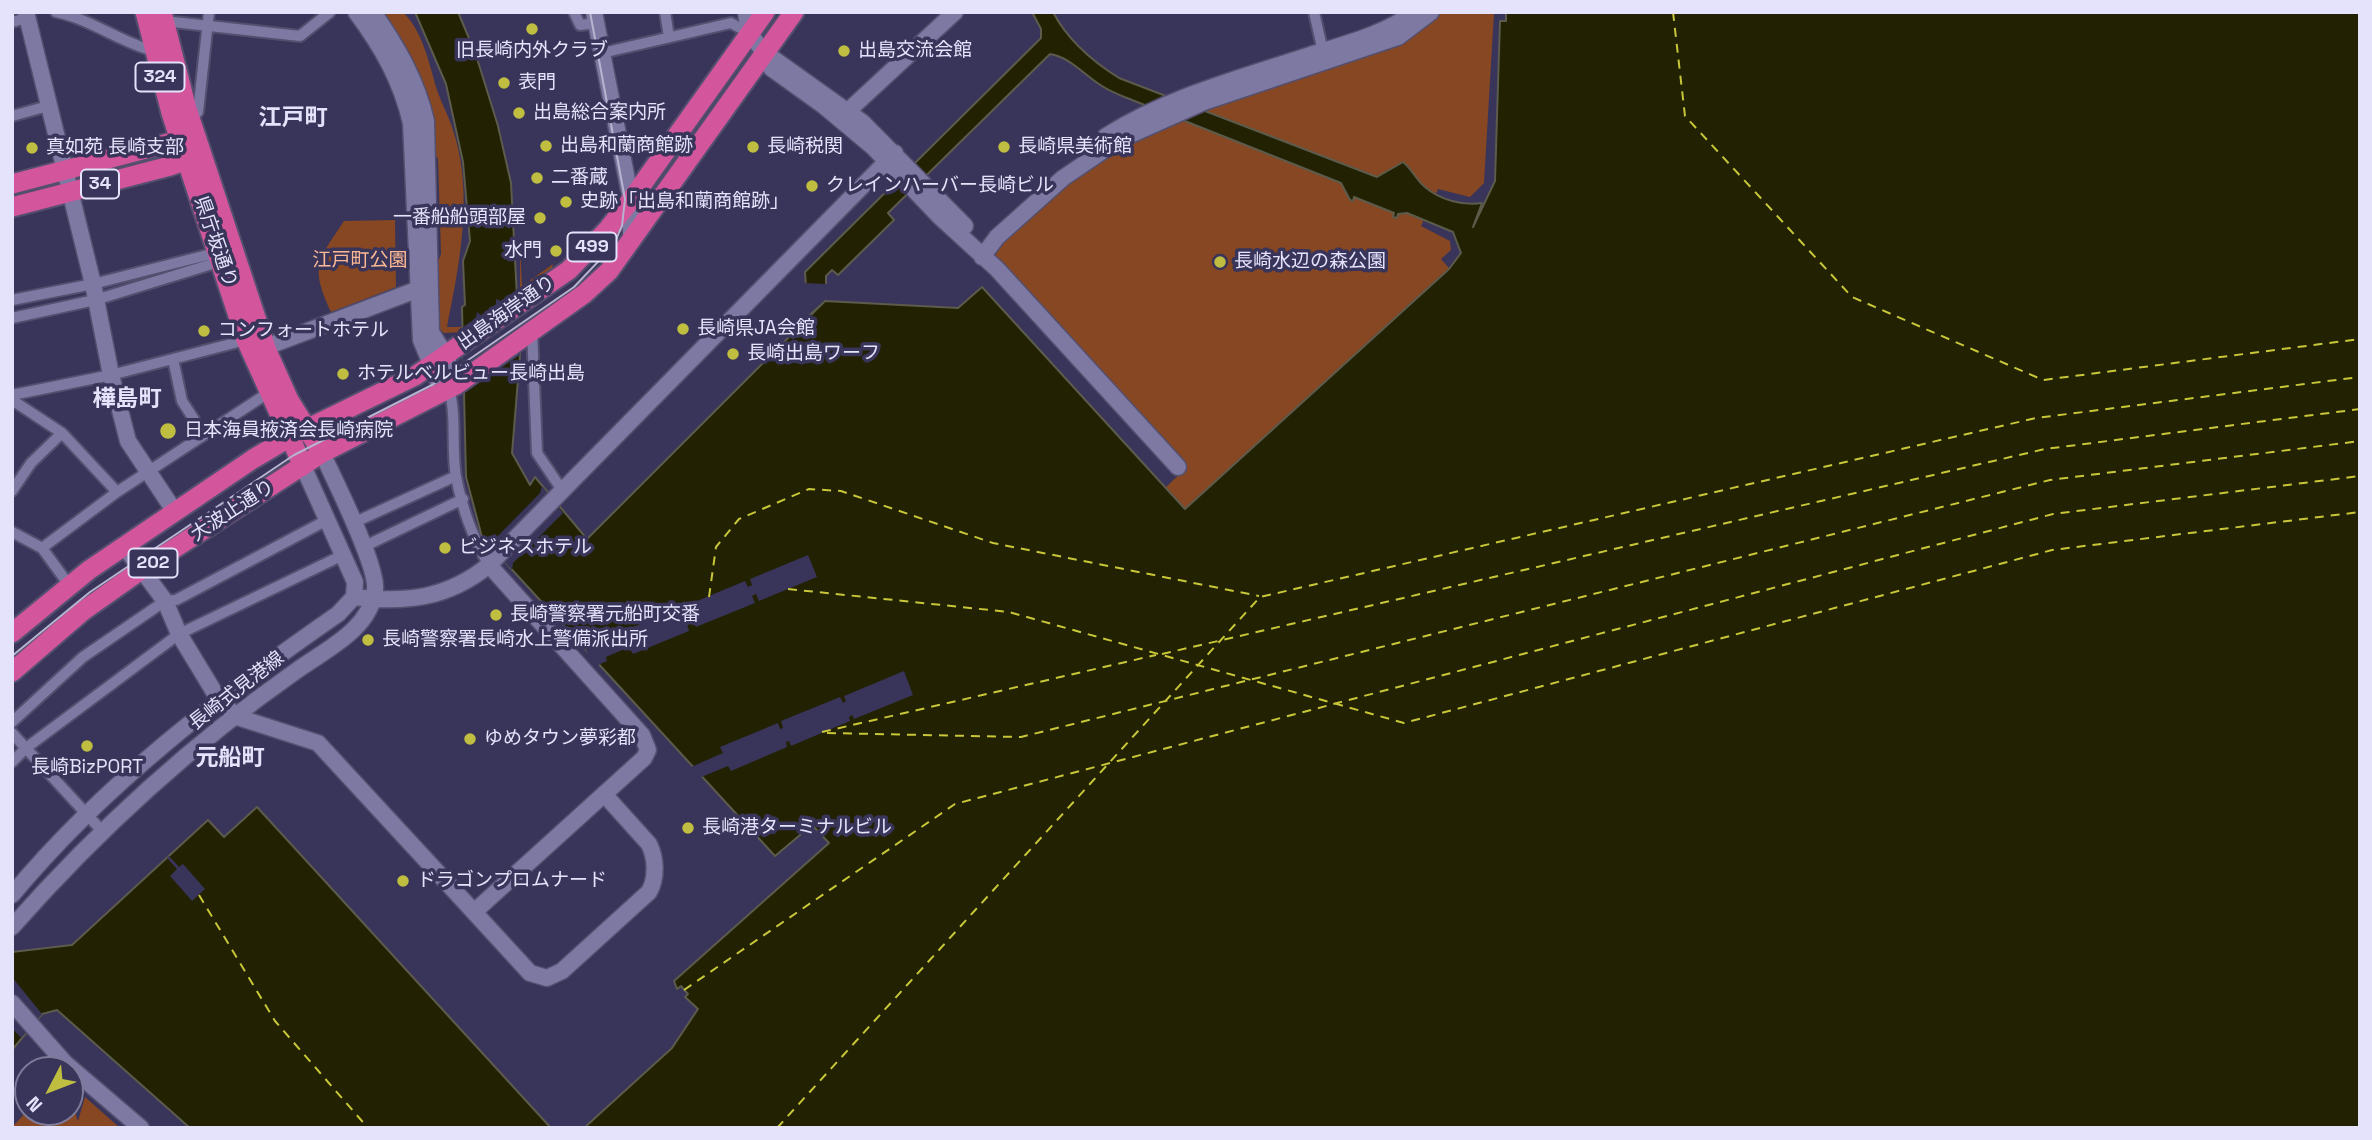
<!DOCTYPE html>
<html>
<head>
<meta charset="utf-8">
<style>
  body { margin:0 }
  #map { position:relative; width:2372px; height:1140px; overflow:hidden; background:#393459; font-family:"Space Grotesk",sans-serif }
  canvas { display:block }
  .frame { position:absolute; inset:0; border:14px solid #e4e3fb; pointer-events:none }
  .north { position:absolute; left:14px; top:1056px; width:70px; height:70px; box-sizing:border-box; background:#393459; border:2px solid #7d7a9a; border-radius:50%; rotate:228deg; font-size:19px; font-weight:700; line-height:28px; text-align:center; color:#e4e3fb }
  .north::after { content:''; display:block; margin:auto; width:24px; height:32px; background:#c0be41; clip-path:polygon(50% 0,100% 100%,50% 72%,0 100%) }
</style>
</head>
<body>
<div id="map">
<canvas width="2372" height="1140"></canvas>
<div class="frame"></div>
<div class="north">N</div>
</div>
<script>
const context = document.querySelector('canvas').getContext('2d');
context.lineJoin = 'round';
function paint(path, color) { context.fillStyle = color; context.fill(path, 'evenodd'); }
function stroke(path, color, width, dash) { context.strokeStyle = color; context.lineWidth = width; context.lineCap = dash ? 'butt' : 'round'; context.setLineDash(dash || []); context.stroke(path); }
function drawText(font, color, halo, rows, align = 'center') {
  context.font = font + ' "Space Grotesk","Noto Sans JP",sans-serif'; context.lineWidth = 7; context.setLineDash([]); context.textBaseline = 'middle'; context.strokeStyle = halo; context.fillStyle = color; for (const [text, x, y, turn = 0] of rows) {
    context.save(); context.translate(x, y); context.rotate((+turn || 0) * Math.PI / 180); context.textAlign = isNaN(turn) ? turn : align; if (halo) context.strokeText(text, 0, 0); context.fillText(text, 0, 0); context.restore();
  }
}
const green = new Path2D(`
  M 381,12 L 403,12 C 423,32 429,63 437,90 C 441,102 447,113 451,124 C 475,190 460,261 447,327 L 463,327 L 520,288 L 520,244 L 522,286 L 553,264 L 551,272 L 463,332 L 444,333 L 438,327 L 436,267 L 441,254 L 438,159 L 432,149 Z
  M 1441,12 L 1506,12 L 1494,13 L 1484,183 L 1470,197 L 1438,189 L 1421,226 L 1450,241 L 1451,250 L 1441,259 L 1449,268 L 1185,509 L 1165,488 L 1185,469 L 996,260 L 996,248 L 1081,173 L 1119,147 L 1163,125 L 1383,49 L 1410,37 Z
  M 395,220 L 396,287 L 331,312 C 310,265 317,262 344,221 Z
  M 85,1097 L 120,1128 L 13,1126 L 28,1110 L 70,1112 L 70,1098 L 78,1121 Z`);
const water = new Path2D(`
  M 415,12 L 458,12 L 476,55 L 498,126 L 511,183 L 520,355 L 512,453 L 530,485 L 535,477 L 587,539 L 825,301 L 958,308 L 982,287 L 1185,509 L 1449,269 L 1461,253 L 1453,232 L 1407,213 L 1398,214 L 1397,218 L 1393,217 L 1394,213 L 1354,197 L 1353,201 L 1350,200 L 1341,183 L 1132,100 C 1122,96 1111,92 1102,86 C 1084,75 1070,57 1050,54 L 888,213 L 894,220 L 838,275 L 832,270 L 826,276 L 826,298 L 808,315 L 805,272 L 1041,38 L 1041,29 L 1032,12 L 1053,12 C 1068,41 1092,61 1119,78 L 1377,177 L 1403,162 C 1412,169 1416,180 1425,187 C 1440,200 1463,206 1482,203 L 1473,227 L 1495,181 L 1500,21 L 1506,21 L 1506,12 L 2360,12 L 2360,1128 L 584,1128 L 672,1048 L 698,1009 L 685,997 L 688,994 L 681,986 L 677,989 L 674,981 L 829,843 L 812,825 L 775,856 L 482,537 L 466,477 L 462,307 L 465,305 L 463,261 L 470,241 L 463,162 L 446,84 Z
  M 257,807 L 551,1128 L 190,1128 L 57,1010 L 42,1014 L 12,1050 L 12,952 L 72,945 L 208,820 L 224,837 Z`);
const pier = new Path2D(`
  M 802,283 L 827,284 L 827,298 L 806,317 Z
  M 518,289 L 520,355 L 462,395 L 463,327 L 476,318 L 477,312 L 481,315 L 496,304 L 496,299 L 501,301 Z
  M 542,486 L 563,513 L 513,563 L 512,570 L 484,540 L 497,537 L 540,493 Z
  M 808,555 L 817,577 L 759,601 L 756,594 L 752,596 L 755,603 L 696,627 L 694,622 L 687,624 L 689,631 L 633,654 L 629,647 L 606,657 L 607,661 L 596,666 L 590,659 L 586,650 L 623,639 L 621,632 L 682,607 L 685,613 L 687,612 L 685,606 L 745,581 L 748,587 L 752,585 L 750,579 Z
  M 904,671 L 913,695 L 854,719 L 852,715 L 849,717 L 850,721 L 791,746 L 789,741 L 786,742 L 787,747 L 731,771 L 728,766 L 699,778 L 691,767 L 723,753 L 720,747 L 778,723 L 780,729 L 783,728 L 781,721 L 840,697 L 843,703 L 846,701 L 844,696 Z
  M 169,856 L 179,867 L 183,864 L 205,889 L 192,901 L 170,876 L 177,869 L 167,858 Z
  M 12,977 L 42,1014 L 21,1038 L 12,1028 Z`);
const ferry = new Path2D(`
  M 1673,12 L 1685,116 L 1852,297 L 2043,380 L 2360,339
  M 788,589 L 1009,612 L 1404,723 L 2052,550 L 2360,512
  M 709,597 L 716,547 L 739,519 L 809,489 L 841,491 L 993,543 L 1259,596
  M 1162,654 L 2045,449 L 2360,409
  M 822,732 L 1156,655
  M 827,733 L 1021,737 L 2050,480 L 2360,441
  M 199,895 L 275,1021 L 368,1128
  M 684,990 L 955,804 L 2053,514 L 2360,476
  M 777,1128 L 1260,597 L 2036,418 L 2360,377`);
const street = new Path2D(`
  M 56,12 C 91,19 119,42 154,51
  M 574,12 L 580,25 L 596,23
  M 665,12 L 669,37
  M 1314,12 L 1324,56
  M 164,21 L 300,36 L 330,12
  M 12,22 L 27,18
  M 602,53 L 731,23 L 749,33
  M 12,116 L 48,106
  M 190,118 L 198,112 L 209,12
  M 12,300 L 93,284 L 219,252
  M 12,318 L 95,300 L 222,261
  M 532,330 L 537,453 L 562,490
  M 173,359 L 182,401 L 204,435
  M 449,389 C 457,417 451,448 456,477 C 462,507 473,539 489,565
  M 12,395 L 111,375 L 246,340
  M 12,400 L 62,433 L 117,492
  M 12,491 L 31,463 L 62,433
  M 353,523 L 456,476
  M 12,532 L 42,548 L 69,585
  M 363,547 L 463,499
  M 42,548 L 117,492 L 268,393
  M 12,722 L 83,657 L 165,601 L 176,600 L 327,520
  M 12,733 L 103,832
  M 12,762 L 26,748 L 179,634 L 343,555`);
const secondary = new Path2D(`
  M 26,12 L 93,284 L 111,375 L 128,441 L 175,512
  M 356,12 C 382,47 401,80 411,123 L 421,340 L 443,393
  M 373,12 C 397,46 417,81 426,121 L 431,332 L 446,356 L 456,385
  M 594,12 L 631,200 L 631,242
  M 746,12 L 749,33 L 764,52 L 771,68 L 824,106 L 873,147 L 939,216 L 997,269 L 1178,467
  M 764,52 L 862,122 L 965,226
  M 849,110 L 955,12
  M 1106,136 C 1168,97 1240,78 1310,55 C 1345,44 1385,34 1414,12
  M 982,257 L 997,237 L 1063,178 L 1119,140 L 1204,102 L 1398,37 L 1431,12
  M 266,347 L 416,290
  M 124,546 L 165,601 L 179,634 L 219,700 L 237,717 L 318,743 L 474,912 L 644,758 L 648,750 L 642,735 L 489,565
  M 354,597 C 406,603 447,599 489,565 L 895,153
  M 12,895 C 104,784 221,695 338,614 L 354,597 L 355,582 L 303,466
  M 474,912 L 530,973 L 547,978 L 562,971 L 649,892 C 657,878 656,858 649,844 L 604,794
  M 12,927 C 96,832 192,744 296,671 C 325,650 370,630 375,590 C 378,566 334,479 322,453
  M 12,1003 L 65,1063 L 141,1128`);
const highway = new Path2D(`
  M 145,12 L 171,113 L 246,340 L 303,466
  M 162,12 L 187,109 L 267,351 L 289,400 L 322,453
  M 12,184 L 180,140 L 192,144
  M 12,207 L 170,166 L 187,160 L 194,153
  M 12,633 L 89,570 L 253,459 L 290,437 L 415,376 L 569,270 L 608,229 L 631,200 L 765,12
  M 12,672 L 83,611 L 141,570 L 322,453 L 456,385 L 584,294 L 609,271 L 794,12`);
const tram = new Path2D(`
  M 12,656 L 90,592 L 294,455 L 432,385 L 574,287 L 613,246 L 622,226 L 625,199 L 590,12`);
const markers = [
  [532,29,7,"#c0be41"],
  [844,51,7,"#c0be41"],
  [504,83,7,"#c0be41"],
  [519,113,7,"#c0be41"],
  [546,146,7,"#c0be41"],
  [753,147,7,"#c0be41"],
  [1004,147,7,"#c0be41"],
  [32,148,7,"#c0be41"],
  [537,178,7,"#c0be41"],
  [812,186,7,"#c0be41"],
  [566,202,7,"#c0be41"],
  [540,218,7,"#c0be41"],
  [556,251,7,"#c0be41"],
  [1220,262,7,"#c0be41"],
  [683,329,7,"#c0be41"],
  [204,331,7,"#c0be41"],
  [733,354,7,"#c0be41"],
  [343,374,7,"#c0be41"],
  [168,431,9,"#c0be41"],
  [445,548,7,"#c0be41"],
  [496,615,7,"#c0be41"],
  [368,640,7,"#c0be41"],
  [470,739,7,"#c0be41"],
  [87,746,7,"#c0be41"],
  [688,828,7,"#c0be41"],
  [403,881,7,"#c0be41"]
];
const shields = [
  [160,77,49],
  [100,184,38],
  [592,247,49],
  [153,563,49]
];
const shieldNames = [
  ["324",160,77],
  ["34",100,184],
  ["499",592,247],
  ["202",153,563]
];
const poiNames = [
  ["旧長崎内外クラブ",532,51,"center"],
  ["出島交流会館",858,51],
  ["表門",518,83],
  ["出島総合案内所",533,113],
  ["出島和蘭商館跡",560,146],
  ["長崎税関",767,147],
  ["長崎県美術館",1018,147],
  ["真如苑 長崎支部",46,148],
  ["二番蔵",551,178],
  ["クレインハーバー長崎ビル",826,186],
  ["史跡「出島和蘭商館跡」",580,202],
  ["一番船船頭部屋",526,218,"right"],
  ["水門",542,251,"right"],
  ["長崎水辺の森公園",1234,262],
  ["長崎県JA会館",697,329],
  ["コンフォートホテル",218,331],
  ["長崎出島ワーフ",747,354],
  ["ホテルベルビュー長崎出島",357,374],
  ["日本海員掖済会長崎病院",184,431],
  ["ビジネスホテル",459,548],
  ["長崎警察署元船町交番",510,615],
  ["長崎警察署長崎水上警備派出所",382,640],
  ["ゆめタウン夢彩都",484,739],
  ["長崎BizPORT",87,768,"center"],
  ["長崎港ターミナルビル",702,828],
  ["ドラゴンプロムナード",417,881]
];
const streetNames = [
  ["県庁坂通り",215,242,71],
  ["出島海岸通り",507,313,-35],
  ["大波止通り",233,511,-33],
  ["長崎式見港線",237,691,-38]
];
const parkNames = [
  ["江戸町公園",360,261]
];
const quarterNames = [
  ["江戸町",293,119],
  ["樺島町",127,400],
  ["元船町",230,759]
];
paint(green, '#864722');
paint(water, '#222101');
stroke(water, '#5c5b4c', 2);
paint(pier, '#393459');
stroke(ferry, '#c8c639', 2, [9, 7]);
stroke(street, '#544f6f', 14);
stroke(secondary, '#544f6f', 19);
stroke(highway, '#544f6f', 23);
stroke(street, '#7d79a3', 10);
stroke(secondary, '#7d79a3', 16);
stroke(highway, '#d3559b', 19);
stroke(tram, '#b6b4cf', 2);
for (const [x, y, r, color] of markers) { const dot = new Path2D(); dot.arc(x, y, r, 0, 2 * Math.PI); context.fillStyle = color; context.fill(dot); stroke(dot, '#393459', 2.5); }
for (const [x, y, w] of shields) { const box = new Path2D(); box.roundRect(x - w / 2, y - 14.5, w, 29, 5); context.fillStyle = '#393459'; context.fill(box); stroke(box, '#e4e3fb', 2); }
drawText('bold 18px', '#e4e3fb', null, shieldNames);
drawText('19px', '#e4e3fb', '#393459', poiNames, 'left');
drawText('19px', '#e4e3fb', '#393459', streetNames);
drawText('19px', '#fdb995', '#393459', parkNames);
drawText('bold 23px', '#e4e3fb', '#393459', quarterNames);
</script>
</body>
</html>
